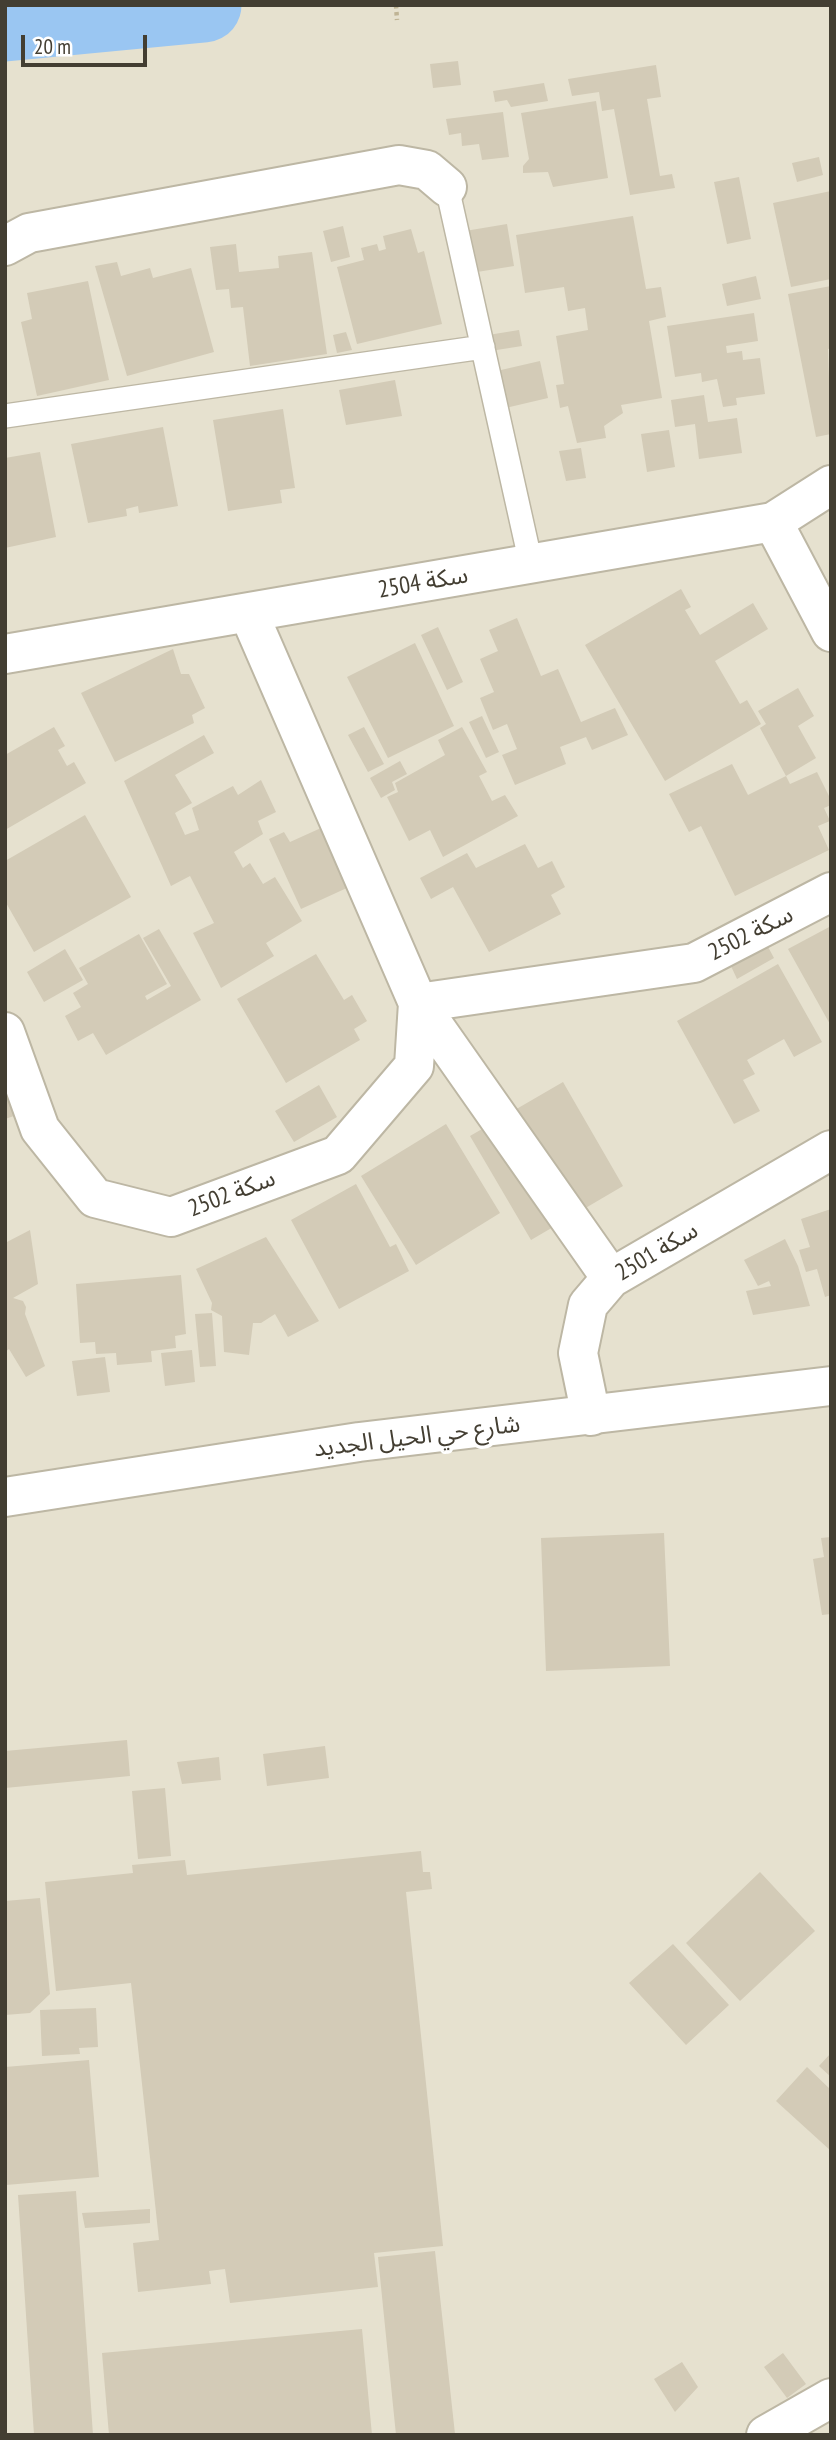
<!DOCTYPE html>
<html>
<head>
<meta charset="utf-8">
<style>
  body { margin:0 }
  #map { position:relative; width:836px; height:2440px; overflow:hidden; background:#f2eee1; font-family:"PT Sans Narrow",sans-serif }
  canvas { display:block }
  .frame { position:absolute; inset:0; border:7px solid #433e32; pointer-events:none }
  .scale { position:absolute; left:21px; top:35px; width:126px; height:32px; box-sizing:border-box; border:4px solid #433e32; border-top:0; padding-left:9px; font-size:21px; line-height:24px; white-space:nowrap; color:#433e32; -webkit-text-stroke:5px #fff; paint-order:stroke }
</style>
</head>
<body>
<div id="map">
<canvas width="836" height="2440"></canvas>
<div class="frame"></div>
<div class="scale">20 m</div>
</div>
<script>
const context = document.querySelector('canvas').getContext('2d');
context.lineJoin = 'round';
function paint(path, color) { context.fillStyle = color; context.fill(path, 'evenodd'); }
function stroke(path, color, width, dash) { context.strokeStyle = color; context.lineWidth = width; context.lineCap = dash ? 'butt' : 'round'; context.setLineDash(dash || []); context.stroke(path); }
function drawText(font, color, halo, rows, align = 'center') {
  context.font = font + ' "PT Sans Narrow","Noto Sans Arabic",sans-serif'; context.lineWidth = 7; context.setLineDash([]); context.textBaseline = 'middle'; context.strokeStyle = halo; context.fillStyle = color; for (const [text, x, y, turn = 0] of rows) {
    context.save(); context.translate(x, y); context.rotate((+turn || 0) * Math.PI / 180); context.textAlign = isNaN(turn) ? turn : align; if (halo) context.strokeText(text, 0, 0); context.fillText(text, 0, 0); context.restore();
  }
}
const residential = new Path2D(`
  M 5,5 L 831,5 L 831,2435 L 5,2435 Z`);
const river = new Path2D(`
  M 5,24 L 204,5`);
const building = new Path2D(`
  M 458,61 L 461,85 L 433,88 L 430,64 Z
  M 656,65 L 661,97 L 647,99 L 660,176 L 672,174 L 675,188 L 630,195 L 614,109 L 602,111 L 599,92 L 572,96 L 568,79 Z
  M 544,83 L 548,101 L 511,107 L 507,100 L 495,102 L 493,91 Z
  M 596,101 L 608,178 L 553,187 L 548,172 L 523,173 L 523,166 L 529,159 L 521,113 Z
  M 503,112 L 509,157 L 482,160 L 479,144 L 462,146 L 461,133 L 449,135 L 446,119 Z
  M 819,157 L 823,175 L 797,182 L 792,163 Z
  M 739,177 L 751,239 L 727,244 L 714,182 Z
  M 831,191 L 831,279 L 791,287 L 773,203 Z
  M 633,216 L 646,289 L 661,287 L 666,317 L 649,321 L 662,398 L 621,405 L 623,413 L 604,426 L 606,438 L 577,443 L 568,406 L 560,408 L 556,385 L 564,384 L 556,336 L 588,330 L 585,308 L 568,311 L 564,287 L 525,293 L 516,235 Z
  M 507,224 L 514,266 L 471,273 L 465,231 Z
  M 343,226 L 350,257 L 331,262 L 323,231 Z
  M 411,229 L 418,253 L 424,251 L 442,324 L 357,344 L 337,267 L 364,260 L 361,248 L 377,244 L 379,251 L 386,249 L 383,236 Z
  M 236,244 L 239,272 L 279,268 L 278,256 L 312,252 L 327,354 L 250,366 L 243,307 L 231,308 L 229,289 L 216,290 L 210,247 Z
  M 117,262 L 121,276 L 150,268 L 153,278 L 191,268 L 214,352 L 127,376 L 95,266 Z
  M 756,276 L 761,299 L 727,306 L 722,284 Z
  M 88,281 L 109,380 L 37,396 L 21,322 L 32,319 L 27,293 Z
  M 831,286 L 831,348 L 828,349 L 831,434 L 816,437 L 788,294 Z
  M 754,313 L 758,341 L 726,346 L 727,353 L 742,351 L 743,360 L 760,358 L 765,394 L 736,398 L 737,405 L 723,407 L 717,379 L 702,382 L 701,373 L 675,377 L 667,326 Z
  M 519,330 L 522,346 L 484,352 L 482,336 Z
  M 346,332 L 352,350 L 337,353 L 333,335 Z
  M 540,361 L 548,398 L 497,410 L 488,373 Z
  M 395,380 L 402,416 L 346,425 L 339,390 Z
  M 704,395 L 708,422 L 737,418 L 742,453 L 699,459 L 695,424 L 675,427 L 671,400 Z
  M 283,409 L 295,488 L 280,490 L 282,503 L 228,511 L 213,420 Z
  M 163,427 L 178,506 L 139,513 L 138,506 L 126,509 L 127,516 L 88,523 L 71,444 Z
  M 669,430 L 675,467 L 647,472 L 641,434 Z
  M 581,448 L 586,478 L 566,481 L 559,451 Z
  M 40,452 L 56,537 L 5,548 L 5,458 Z
  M 681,589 L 691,607 L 685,610 L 700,635 L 753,603 L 768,629 L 715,661 L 740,704 L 747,700 L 761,724 L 665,781 L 585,645 Z
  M 517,618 L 541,676 L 558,669 L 581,722 L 615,708 L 628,735 L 592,750 L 586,737 L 560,747 L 566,764 L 515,785 L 502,755 L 517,749 L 507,724 L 493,730 L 480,698 L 494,692 L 480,659 L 498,651 L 489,630 Z
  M 438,627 L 463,682 L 447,690 L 421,635 Z
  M 415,643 L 454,726 L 388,758 L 347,677 Z
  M 173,649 L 181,674 L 189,674 L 205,708 L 192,715 L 194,723 L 115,762 L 81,693 Z
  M 798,688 L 814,716 L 798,726 L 816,758 L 786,776 L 760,728 L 766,724 L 758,711 Z
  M 482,716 L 499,752 L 486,758 L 469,722 Z
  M 54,727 L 65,746 L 58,750 L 67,766 L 74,762 L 86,783 L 5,830 L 5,755 Z
  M 364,727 L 384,764 L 368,772 L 348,735 Z
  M 462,727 L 487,772 L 479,776 L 492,801 L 505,795 L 518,816 L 443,857 L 430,830 L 409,841 L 387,797 L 398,792 L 395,783 L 445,755 L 438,740 Z
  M 204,735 L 214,753 L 175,775 L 192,803 L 175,813 L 185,835 L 199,830 L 192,808 L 233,786 L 238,795 L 261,780 L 276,812 L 258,821 L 263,834 L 234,852 L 243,868 L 250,863 L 263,884 L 275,877 L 302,921 L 266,943 L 274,956 L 221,988 L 193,933 L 214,923 L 190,876 L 171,886 L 124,781 Z
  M 400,761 L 407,774 L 392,782 L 395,790 L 381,798 L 370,778 Z
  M 732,764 L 748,795 L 786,776 L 790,784 L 817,772 L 831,800 L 831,805 L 824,808 L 830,821 L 818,826 L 829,850 L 735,896 L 701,826 L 689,832 L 669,794 Z
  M 85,815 L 131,897 L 34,952 L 5,901 L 5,861 Z
  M 321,828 L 349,887 L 301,909 L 269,839 L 284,832 L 290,842 Z
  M 525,844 L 538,868 L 552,861 L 565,887 L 551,895 L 561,914 L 489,952 L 453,887 L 431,899 L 420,878 L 467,853 L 476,868 Z
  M 831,926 L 831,1026 L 788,949 Z
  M 159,929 L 201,1000 L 106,1055 L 93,1033 L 78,1041 L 65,1016 L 81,1007 L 73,993 L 88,984 L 79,968 L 139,934 L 167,984 L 145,996 L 147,1000 L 171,986 L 143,938 Z
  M 767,945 L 774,958 L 737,979 L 730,964 Z
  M 65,949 L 83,980 L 44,1002 L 27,972 Z
  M 316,954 L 344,1000 L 352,995 L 367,1021 L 354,1029 L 360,1040 L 286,1083 L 237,999 Z
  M 778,964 L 822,1042 L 794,1057 L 784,1039 L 747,1060 L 755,1074 L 743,1080 L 760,1111 L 734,1124 L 677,1021 Z
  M 563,1082 L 623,1186 L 531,1240 L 470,1136 Z
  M 319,1085 L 337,1117 L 294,1142 L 275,1111 Z
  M 5,1088 L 17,1115 L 5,1119 Z
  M 446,1124 L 500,1213 L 416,1265 L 361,1176 Z
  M 356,1184 L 390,1247 L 396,1244 L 409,1271 L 339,1309 L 291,1220 Z
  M 831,1209 L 831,1295 L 825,1297 L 817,1269 L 806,1272 L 799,1250 L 810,1247 L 801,1219 Z
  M 30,1230 L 38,1284 L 13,1298 L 23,1301 L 26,1307 L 25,1314 L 45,1366 L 26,1377 L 9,1349 L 5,1352 L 5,1243 Z
  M 266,1237 L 319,1321 L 288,1337 L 275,1314 L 261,1323 L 253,1323 L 249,1355 L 224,1352 L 222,1316 L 211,1310 L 212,1303 L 196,1269 Z
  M 785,1239 L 798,1266 L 810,1306 L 753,1315 L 746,1291 L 771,1286 L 769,1281 L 758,1286 L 744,1260 Z
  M 181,1275 L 186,1334 L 175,1336 L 176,1348 L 151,1351 L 152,1362 L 117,1365 L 116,1353 L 96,1354 L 95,1342 L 80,1343 L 76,1284 Z
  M 212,1313 L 216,1366 L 200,1367 L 195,1314 Z
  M 192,1350 L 195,1382 L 165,1386 L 161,1353 Z
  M 105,1357 L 110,1392 L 77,1396 L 72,1361 Z
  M 664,1533 L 670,1666 L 546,1671 L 541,1538 Z
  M 831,1537 L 831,1614 L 822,1615 L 813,1559 L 824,1557 L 821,1538 Z
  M 127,1740 L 130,1776 L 5,1788 L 5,1751 Z
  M 325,1746 L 329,1778 L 267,1786 L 263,1754 Z
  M 219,1757 L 221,1780 L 182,1784 L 177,1762 Z
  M 165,1788 L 171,1856 L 138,1859 L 132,1791 Z
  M 421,1851 L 423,1872 L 430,1872 L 432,1889 L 406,1892 L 443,2246 L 374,2253 L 378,2287 L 230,2303 L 225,2269 L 209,2271 L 211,2284 L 138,2292 L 133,2243 L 159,2240 L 131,1983 L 56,1991 L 45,1882 L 133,1873 L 132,1865 L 185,1860 L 187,1875 Z
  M 760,1872 L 815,1931 L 740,2001 L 686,1943 Z
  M 40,1898 L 50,1994 L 30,2013 L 5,2015 L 5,1901 Z
  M 673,1944 L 729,2005 L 686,2045 L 629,1983 Z
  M 96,2008 L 98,2047 L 79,2048 L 80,2054 L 42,2056 L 40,2010 Z
  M 831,2053 L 831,2077 L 819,2066 Z
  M 89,2060 L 99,2177 L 6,2185 L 5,2067 Z
  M 807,2067 L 831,2090 L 831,2151 L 776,2101 Z
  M 76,2191 L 93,2435 L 34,2435 L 18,2195 Z
  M 150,2209 L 150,2223 L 85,2228 L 82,2213 Z
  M 435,2251 L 455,2434 L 396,2435 L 378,2257 Z
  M 362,2329 L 372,2435 L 109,2435 L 102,2353 Z
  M 783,2353 L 806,2384 L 787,2398 L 764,2367 Z
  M 682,2362 L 698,2387 L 675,2412 L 654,2379 Z`);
const path = new Path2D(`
  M 396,5 L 397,20`);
const service = new Path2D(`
  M 447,187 L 531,564
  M 5,416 L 483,347`);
const minor = new Path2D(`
  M 5,246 L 29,233 L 399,165 L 427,170 L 447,187
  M 773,522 L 831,632
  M 249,614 L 418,1003 L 611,1278
  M 5,654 L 773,522 L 831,485
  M 418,1003 L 694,963 L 831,892
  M 5,1032 L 40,1129 L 95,1198 L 171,1217 L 338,1155 L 414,1066 L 418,1003
  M 591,1416 L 578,1353 L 588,1305 L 611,1278 L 831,1150
  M 766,2435 L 831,2398`);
const tertiary = new Path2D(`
  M 5,1497 L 359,1442 L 831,1386`);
const streetNames = [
  ["سكة 2504",423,583,-10],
  ["سكة 2502",751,934,-27],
  ["سكة 2502",232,1194,-21],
  ["سكة 2501",657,1252,-31],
  ["شارع حي الحيل الجديد",417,1437,-7]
];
paint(residential, '#e6e1cf');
stroke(river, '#9ac6f2', 75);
paint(building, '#d3cbb7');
stroke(service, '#bdb7a4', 26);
stroke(minor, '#bdb7a4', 42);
stroke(tertiary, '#bdb7a4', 42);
stroke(path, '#bfb495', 4.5, [3.5, 3.5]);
stroke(service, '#fff', 23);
stroke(minor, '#fff', 38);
stroke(tertiary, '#fff', 38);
drawText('24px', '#433e32', '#fff', streetNames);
</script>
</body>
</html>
